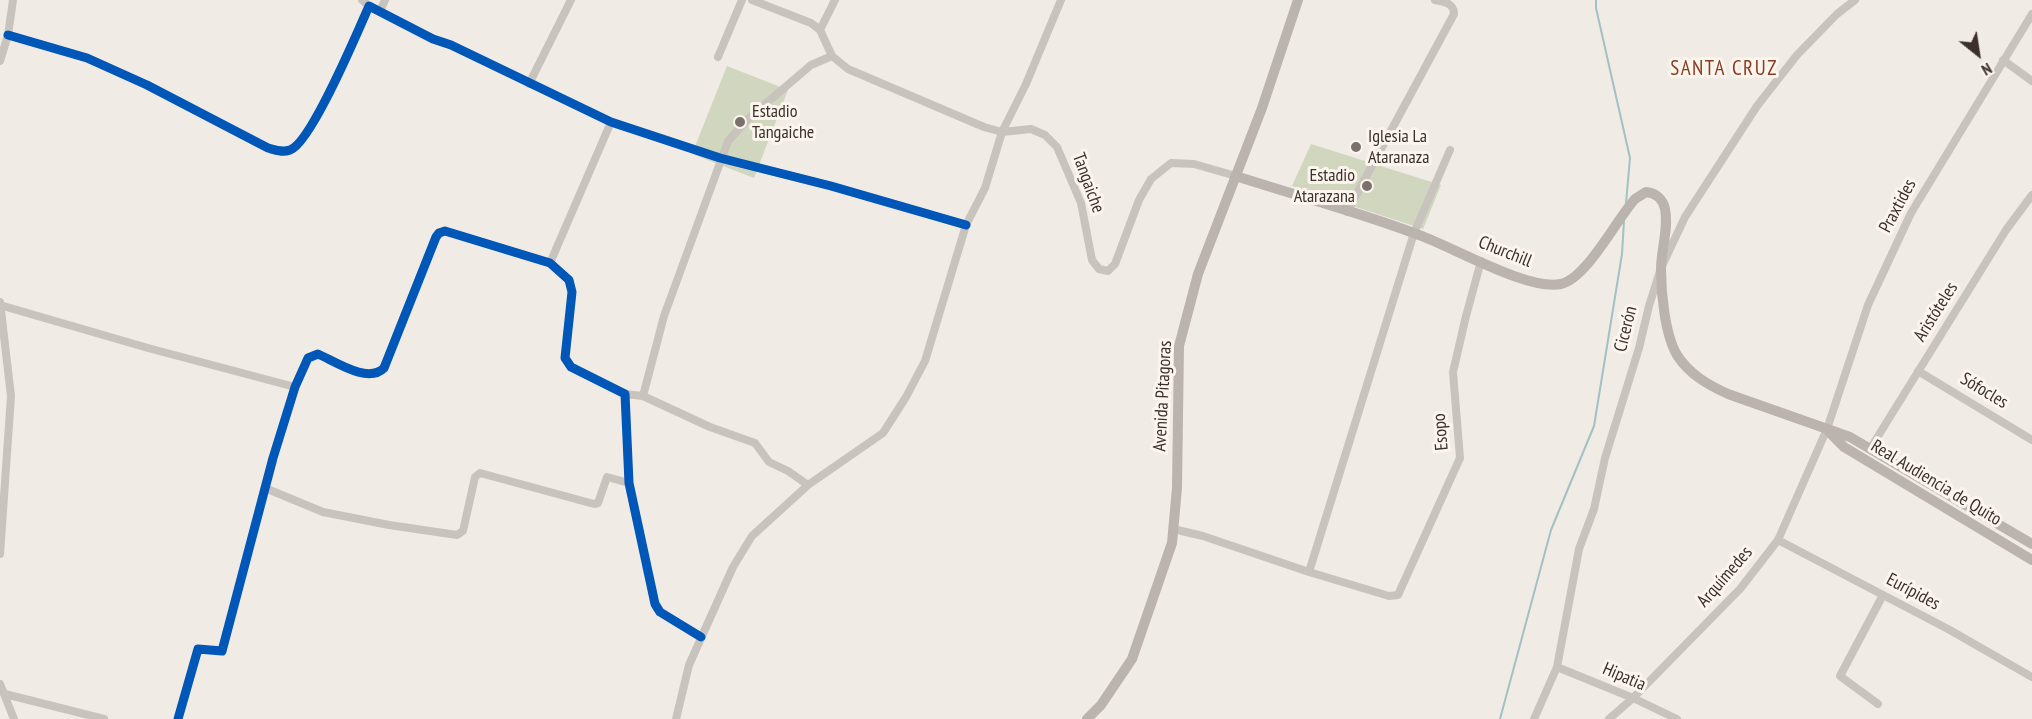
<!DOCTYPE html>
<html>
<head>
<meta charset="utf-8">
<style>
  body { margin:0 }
  #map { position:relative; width:2032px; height:719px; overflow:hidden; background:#f0ebe5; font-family:"PT Sans Narrow",sans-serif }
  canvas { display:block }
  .north { position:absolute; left:1948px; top:24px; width:60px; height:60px; -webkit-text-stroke:4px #fbf5ee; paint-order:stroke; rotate:150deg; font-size:16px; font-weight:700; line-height:24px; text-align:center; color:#3b302b }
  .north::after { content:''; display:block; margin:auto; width:21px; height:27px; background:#3b302b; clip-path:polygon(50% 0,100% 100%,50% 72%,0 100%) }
</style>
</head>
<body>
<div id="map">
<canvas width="2032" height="719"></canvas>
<div class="north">N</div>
</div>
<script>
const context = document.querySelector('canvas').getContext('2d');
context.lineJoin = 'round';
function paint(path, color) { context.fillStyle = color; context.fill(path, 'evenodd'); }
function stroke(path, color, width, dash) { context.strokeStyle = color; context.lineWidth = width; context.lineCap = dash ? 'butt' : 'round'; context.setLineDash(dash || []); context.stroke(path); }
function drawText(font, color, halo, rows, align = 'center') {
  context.font = font + ' "PT Sans Narrow",sans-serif'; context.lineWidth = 6; context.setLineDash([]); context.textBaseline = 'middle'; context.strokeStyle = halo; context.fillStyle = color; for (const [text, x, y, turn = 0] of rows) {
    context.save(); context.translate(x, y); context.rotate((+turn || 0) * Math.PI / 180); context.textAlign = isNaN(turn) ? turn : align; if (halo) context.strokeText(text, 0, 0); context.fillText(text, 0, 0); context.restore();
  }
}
const green = new Path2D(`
  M 727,66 L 788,90 L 754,178 L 692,154 Z
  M 1311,144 L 1441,185 L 1423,229 L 1292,186 Z`);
const stream = new Path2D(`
  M 1596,0 L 1596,8 L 1630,158 L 1626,203
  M 1500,719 L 1551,530 L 1594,426 L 1622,254 L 1624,221`);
const street = new Path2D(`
  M 362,0 L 369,6
  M 752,0 L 811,23 L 820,30 L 832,56 L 848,69 L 984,127 L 1002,132 L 1031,129 L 1045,135 L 1057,147 L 1081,203 L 1092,260 L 1099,269 L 1108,271 L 1115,264 L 1139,200 L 1151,179 L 1171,163 L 1194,164 L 1236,176
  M 380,11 L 385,0
  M 820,30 L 835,0
  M 8,35 L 87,58 L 147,85 L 268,148 C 275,150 282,153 290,150 C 311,143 358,31 369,6 L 433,39 L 451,45 L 611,122 L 720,158 L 831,186 L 966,225
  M 718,57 L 742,0
  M 2003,60 L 2032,81
  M 0,61 L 8,35 L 13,0
  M 529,84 L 571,0
  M 1347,212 L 1454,14 C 1454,3 1444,2 1435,0
  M 550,263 L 611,122
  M 0,302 L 11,396 L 0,554
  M 0,305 L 148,348 L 295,387
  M 1918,371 L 2032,440
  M 625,394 L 643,396 L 664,316 L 728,141 L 750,117 L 811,65 L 832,56
  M 643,396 L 710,427 L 755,443 L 769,462 L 788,471 L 808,485
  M 1870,449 L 2006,230 L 2032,195
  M 265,488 L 323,512 L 389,525 L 457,535 L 463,531 L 475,477 L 480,473 L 594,504 L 598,503 L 607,477 L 629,483
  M 1173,529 L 1203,536 L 1309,572 L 1389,596 L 1398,595 L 1460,458 L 1453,372 L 1466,316 L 1481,261
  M 1778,540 L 1948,629 L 2032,677
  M 1309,572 L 1414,233 L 1450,150
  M 1557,667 L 1633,698 L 1677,719
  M 0,684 L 14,719
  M 5,694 L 104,719
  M 1878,704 L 1840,676 L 1883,595
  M 178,719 L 198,649 L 222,651 L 273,458 L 295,387 L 308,358 L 318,354 C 336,362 368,384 384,368 L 436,237 L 439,233 L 445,231 L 550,263 L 569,280 L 572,292 L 565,358 L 571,367 L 625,394 L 629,483 L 655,604 L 660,612 L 701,637
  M 676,719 L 689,665 L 733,567 L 752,536 L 808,485 L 883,433 L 906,397 L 925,361 L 966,225 L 985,188 L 1002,132 L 1026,84 L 1061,0
  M 1534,719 L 1557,667 L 1579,549 L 1594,509 L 1605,458 L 1639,348 L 1649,306 L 1661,268 L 1685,217 L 1757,106 L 1797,55 L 1837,14 L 1855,0
  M 1609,719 L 1633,698 L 1740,589 L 1778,540 L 1827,429 L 1868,305 L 1911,213 L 2032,14`);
const secondary = new Path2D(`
  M 1236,176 C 1297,196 1359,212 1419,235 C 1453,247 1528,291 1561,284 C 1587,278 1616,220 1635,199 L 1646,192 C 1656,193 1663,199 1665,209 C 1669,229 1661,249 1661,269 C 1661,293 1665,335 1677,355 C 1689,374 1708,385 1728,394 L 1850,437 L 2032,544
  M 1829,432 L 1844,447 L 2032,560
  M 1087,719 L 1101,705 L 1132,659 L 1172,543 L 1177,488 L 1179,346 L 1198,274 L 1262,108 L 1298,0`);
const cycleway = new Path2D(`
  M 8,35 L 87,58 L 147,85 L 268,148 C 275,150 282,153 290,150 C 311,143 358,31 369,6 L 433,39 L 451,45 L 611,122 L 720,158 L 831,186 L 966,225
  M 178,719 L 198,649 L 222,651 L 273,458 L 295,387 L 308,358 L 318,354 C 336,362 368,384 384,368 L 436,237 L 439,233 L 445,231 L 550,263 L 569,280 L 572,292 L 565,358 L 571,367 L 625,394 L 629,483 L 655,604 L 660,612 L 701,637`);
const markers = [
  [740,122,6,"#7a716c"],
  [1356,147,6,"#7a716c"],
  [1367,186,6,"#7a716c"]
];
const poiNames = [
  ["Estadio",752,112],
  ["Tangaiche",752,133],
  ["Iglesia La",1368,137],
  ["Ataranaza",1368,158],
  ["Estadio",1355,176,"right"],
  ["Atarazana",1355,197,"right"]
];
const streetNames = [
  ["Tangaiche",1088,183,70],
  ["Praxtides",1898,206,-62],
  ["Churchill",1505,252,22],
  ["Aristóteles",1936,312,-58],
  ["Cicerón",1626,329,-76],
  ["Sófocles",1984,391,31],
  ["Avenida Pitagoras",1163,396,-87],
  ["Esopo",1441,432,-95],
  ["Real Audiencia de Quito",1936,483,31],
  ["Arquímedes",1725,577,-49],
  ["Eurípides",1913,592,28],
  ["Hipatia",1624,677,23]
];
const quarterNames = [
  ["SANTA CRUZ",1724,69]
];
paint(green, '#d1d6bf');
stroke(stream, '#a1c2c1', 2);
stroke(street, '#c9c3be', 8);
stroke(secondary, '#bab3ae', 10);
stroke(cycleway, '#0057b8', 9);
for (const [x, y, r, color] of markers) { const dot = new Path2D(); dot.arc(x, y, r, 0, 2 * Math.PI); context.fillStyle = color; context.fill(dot); stroke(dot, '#fbf5ee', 2); }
drawText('18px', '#3b302b', '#fbf5ee', poiNames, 'left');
drawText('18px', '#3b302b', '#fbf5ee', streetNames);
context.letterSpacing = '1.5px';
drawText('21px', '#8c3b22', '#fbf5ee', quarterNames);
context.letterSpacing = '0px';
</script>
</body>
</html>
